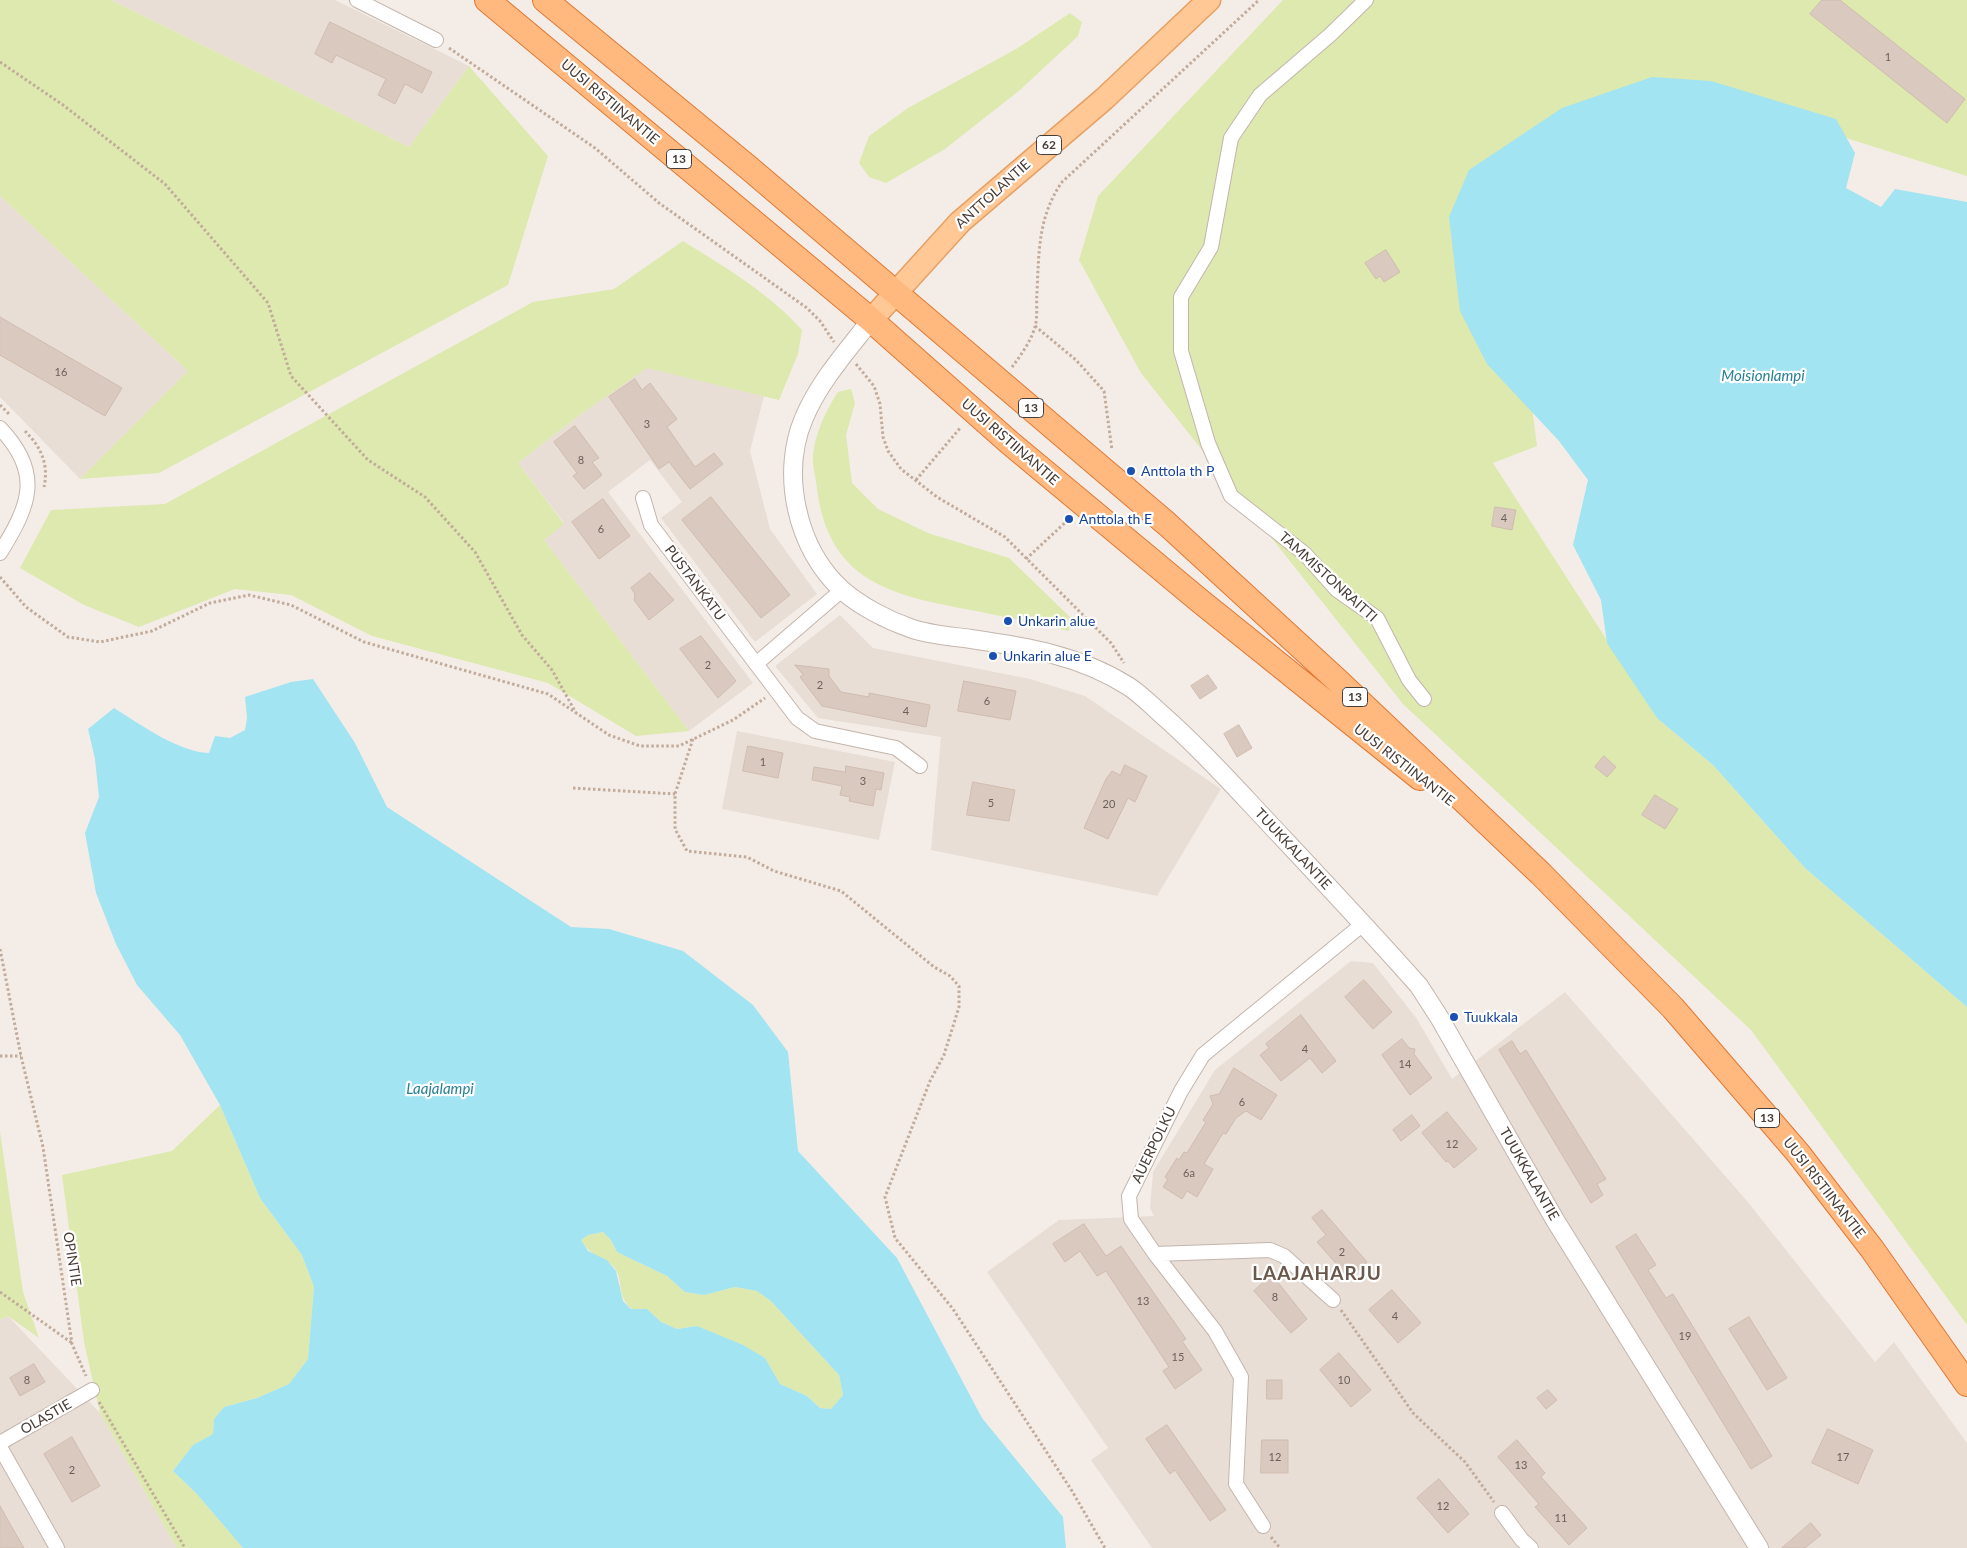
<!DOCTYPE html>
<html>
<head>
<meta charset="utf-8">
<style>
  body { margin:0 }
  canvas { display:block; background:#f4ede7 }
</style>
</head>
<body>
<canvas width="1967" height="1548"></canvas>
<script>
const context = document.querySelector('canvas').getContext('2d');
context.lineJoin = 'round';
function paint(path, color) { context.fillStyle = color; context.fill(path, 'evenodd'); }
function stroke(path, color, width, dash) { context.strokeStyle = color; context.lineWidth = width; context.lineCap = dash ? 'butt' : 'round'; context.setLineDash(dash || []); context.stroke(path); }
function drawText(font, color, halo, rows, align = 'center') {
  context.font = font + ' Lato,sans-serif'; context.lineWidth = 4.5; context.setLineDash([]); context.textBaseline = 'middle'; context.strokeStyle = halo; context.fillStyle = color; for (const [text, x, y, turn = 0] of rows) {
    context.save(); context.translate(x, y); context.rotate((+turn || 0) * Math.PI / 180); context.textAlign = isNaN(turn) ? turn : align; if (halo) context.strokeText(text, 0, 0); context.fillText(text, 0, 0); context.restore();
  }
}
const residential = new Path2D(`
  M 111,0 L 335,0 L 469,66 L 409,147 Z
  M 0,196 L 188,371 L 80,479 L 0,397 Z
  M 647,367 L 764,396 L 750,451 L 770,529 L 817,594 L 755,642 L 661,518 L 682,502 L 650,460 L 608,492 L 753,683 L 689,731 L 544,540 L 564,523 L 518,463 L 581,414 Z
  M 840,615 L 873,648 L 1030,679 L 1085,696 L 1221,789 L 1157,896 L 931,850 L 941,737 L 818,718 L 775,666 Z
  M 737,731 L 895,762 L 879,840 L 722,809 Z
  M 1351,961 L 1373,963 L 1417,1019 L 1452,1079 L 1565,992 L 1747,1201 L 1875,1362 L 1894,1342 L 1967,1443 L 1967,1548 L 1152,1548 L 1091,1460 L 1108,1448 L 987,1272 L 1059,1220 L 1154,1216 L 1150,1208 L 1153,1172 L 1215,1070 Z
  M 8,1316 L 100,1413 L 177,1548 L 0,1548 L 0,1320 Z`);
const green = new Path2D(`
  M 0,0 L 111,0 L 409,147 L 469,66 L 548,156 L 508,285 L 159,473 L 80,479 L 188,371 L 0,196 Z
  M 1283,0 L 1967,0 L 1967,176 L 1652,77 L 1531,399 L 1537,446 L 1493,463 L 1657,718 L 1713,765 L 1805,868 L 1967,1007 L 1967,1325 L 1751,1030 L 1403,704 L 1141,373 L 1079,260 L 1098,196 Z
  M 1070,13 L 1082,22 L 1078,36 L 1020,90 L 945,149 L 886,183 L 869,177 L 859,163 L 869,136 L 908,108 L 1016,49 Z
  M 683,241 C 725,267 769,293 802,330 L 798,354 L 779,400 L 647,368 L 581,414 L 518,463 L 564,524 L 544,540 L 689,731 L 636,736 L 548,683 L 372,636 L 291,595 L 235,589 L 139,627 L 84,605 L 20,568 L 51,510 L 165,504 L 533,302 L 614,289 Z
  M 851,389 L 855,403 L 846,435 L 852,483 L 878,509 L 928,533 L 1009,558 L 1072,619 L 1069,631 C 1038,624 1007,617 976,611 C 895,596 829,584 817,489 C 816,478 812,466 813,455 C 815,433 826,410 838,392 Z
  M 220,1105 L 260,1198 L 302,1255 L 314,1287 L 308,1359 L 289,1384 L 257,1398 L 224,1407 L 214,1419 L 213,1434 L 193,1445 L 173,1471 L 196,1493 L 243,1548 L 177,1548 L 100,1413 L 84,1342 L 62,1175 L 172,1151 Z
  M 0,1131 L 23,1292 L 39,1338 L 8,1316 L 0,1320 Z
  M 603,1232 L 611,1240 L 617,1252 L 667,1276 L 685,1292 L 704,1295 L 735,1287 L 757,1291 L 771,1301 L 839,1375 L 843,1395 L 831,1409 L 820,1408 L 807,1396 L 780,1384 L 765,1358 L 697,1326 L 677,1329 L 661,1322 L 647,1309 L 632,1309 C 616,1295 624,1285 616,1270 C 605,1253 592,1260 581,1240 L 588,1235 Z`);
const water = new Path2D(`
  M 1652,77 L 1711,81 L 1836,119 L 1855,153 L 1846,188 L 1881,207 L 1895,189 L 1967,202 L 1967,1007 L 1805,868 L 1713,765 L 1657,718 L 1607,643 L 1601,600 L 1573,545 L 1588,480 L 1559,441 L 1487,364 L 1460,311 L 1449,217 L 1469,170 L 1562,108 Z
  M 313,679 L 355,743 L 387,807 L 571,927 L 609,929 L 683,951 L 753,1005 L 788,1052 L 798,1151 L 897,1258 L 982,1418 L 1063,1517 L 1066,1548 L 243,1548 L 196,1493 L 173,1471 L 193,1445 L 213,1434 L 214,1419 L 224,1407 L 257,1398 L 289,1384 L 308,1359 L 314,1287 L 302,1255 L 260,1198 L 220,1105 L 180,1035 L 137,985 L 116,944 L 96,893 L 85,833 L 99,797 L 95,759 L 88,729 L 114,708 C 140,724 178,752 209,753 L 215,736 L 230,738 L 245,730 L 247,718 L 245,697 L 291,682 ZM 603,1232 L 611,1240 L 617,1252 L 667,1276 L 685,1292 L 704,1295 L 735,1287 L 757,1291 L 771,1301 L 839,1375 L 843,1395 L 831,1409 L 820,1408 L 807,1396 L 780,1384 L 765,1358 L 743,1345 L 697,1326 L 677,1329 L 661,1322 L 647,1309 L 631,1309 L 623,1301 L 616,1271 L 607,1260 L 588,1251 L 581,1240 L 588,1235 Z`);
const building = new Path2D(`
  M 1822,0 L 1840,0 L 1965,99 L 1947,123 L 1810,14 Z
  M 330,22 L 432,72 L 422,93 L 405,84 L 395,104 L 378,95 L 386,79 L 336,55 L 332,63 L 315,54 Z
  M 1386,250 L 1400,272 L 1384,282 L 1380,276 L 1376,279 L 1365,263 Z
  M 0,317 L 122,388 L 105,416 L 0,355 Z
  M 635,379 L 642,390 L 650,383 L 677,419 L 667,427 L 695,467 L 714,453 L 723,464 L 690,489 L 669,462 L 659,469 L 609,397 Z
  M 575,426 L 599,458 L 592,462 L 602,475 L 584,489 L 573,476 L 577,473 L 554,442 Z
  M 711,497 L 790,595 L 761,618 L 682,520 Z
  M 603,499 L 630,536 L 599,559 L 572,522 Z
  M 1495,507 L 1516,510 L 1512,530 L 1492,526 Z
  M 650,573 L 674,600 L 649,620 L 634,600 L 635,594 L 631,588 Z
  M 701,636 L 736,681 L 718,698 L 680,649 Z
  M 795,665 L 829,669 L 829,676 L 841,692 L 869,697 L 869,693 L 930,705 L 926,727 L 822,706 L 800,677 L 803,675 Z
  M 1208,675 L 1217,688 L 1200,699 L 1191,686 Z
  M 964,681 L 1016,691 L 1010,720 L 958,711 Z
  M 1239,725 L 1252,748 L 1237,757 L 1224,734 Z
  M 748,746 L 783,753 L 778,778 L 743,771 Z
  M 1604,756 L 1616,767 L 1607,777 L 1595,767 Z
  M 1125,765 L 1147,776 L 1135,802 L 1128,798 L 1108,839 L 1084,828 L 1106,779 L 1112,771 L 1120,775 Z
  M 846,766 L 884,773 L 881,790 L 876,789 L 873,806 L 849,801 L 850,797 L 840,795 L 842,786 L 812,780 L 814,767 L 845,772 Z
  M 973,782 L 1015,790 L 1009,821 L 967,815 Z
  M 1655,795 L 1678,809 L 1665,829 L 1642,815 Z
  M 1364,980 L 1392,1012 L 1373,1029 L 1345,997 Z
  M 1301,1015 L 1336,1061 L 1322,1073 L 1310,1058 L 1281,1081 L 1260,1055 L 1269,1048 L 1266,1044 Z
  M 1402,1039 L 1409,1048 L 1415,1049 L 1414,1054 L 1432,1078 L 1410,1095 L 1382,1055 Z
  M 1512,1041 L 1520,1054 L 1526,1050 L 1606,1179 L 1597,1184 L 1603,1195 L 1591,1203 L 1499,1050 Z
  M 1234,1068 L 1277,1095 L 1261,1120 L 1246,1111 L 1236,1118 L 1226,1134 L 1223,1133 L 1204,1164 L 1213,1169 L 1197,1197 L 1187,1191 L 1182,1199 L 1163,1187 L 1168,1179 L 1165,1177 L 1177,1158 L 1179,1160 L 1184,1152 L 1187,1153 L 1206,1122 L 1203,1120 L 1213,1104 L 1210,1096 L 1219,1094 Z
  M 1447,1112 L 1477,1149 L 1454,1168 L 1448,1161 L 1446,1162 L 1422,1133 Z
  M 1412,1115 L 1420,1126 L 1401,1141 L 1393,1130 Z
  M 1322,1210 L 1367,1262 L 1349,1278 L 1317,1242 L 1326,1235 L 1312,1218 Z
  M 1084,1224 L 1106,1256 L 1121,1246 L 1186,1339 L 1182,1341 L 1202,1370 L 1175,1389 L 1163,1371 L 1169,1367 L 1106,1271 L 1097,1276 L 1080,1251 L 1065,1262 L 1053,1244 Z
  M 1636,1234 L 1656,1265 L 1648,1270 L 1666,1298 L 1673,1294 L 1772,1456 L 1751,1469 L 1616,1247 Z
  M 1272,1275 L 1307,1319 L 1291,1333 L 1254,1291 Z
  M 1392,1290 L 1421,1323 L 1398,1343 L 1369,1310 Z
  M 1749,1317 L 1787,1378 L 1767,1390 L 1729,1329 Z
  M 1339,1353 L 1371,1390 L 1351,1407 L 1320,1370 Z
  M 34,1364 L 45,1382 L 20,1396 L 10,1378 Z
  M 1267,1380 L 1282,1380 L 1282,1399 L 1267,1399 Z
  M 1548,1390 L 1557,1400 L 1546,1409 L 1537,1398 Z
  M 1167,1425 L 1226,1510 L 1210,1521 L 1175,1470 L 1170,1474 L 1146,1439 Z
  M 1828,1429 L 1873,1450 L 1858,1484 L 1812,1463 Z
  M 72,1437 L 100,1486 L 72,1502 L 44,1454 Z
  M 1262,1440 L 1288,1440 L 1288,1473 L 1261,1473 Z
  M 1517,1440 L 1545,1473 L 1541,1477 L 1587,1528 L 1569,1545 L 1535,1507 L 1539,1504 L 1498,1457 Z
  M 1439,1479 L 1469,1514 L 1448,1533 L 1417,1498 Z
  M 0,1506 L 13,1529 L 24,1548 L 0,1548 Z
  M 1811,1523 L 1821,1535 L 1805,1548 L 1782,1548 Z`);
const path = new Path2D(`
  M 449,48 L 595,148 L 659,203 L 807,308 L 820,321 L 834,342
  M 0,62 L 63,105 L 165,184 L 268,303 L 291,376 L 368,460 L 425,497 L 475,552 L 522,635 L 552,670 L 576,713
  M 1035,326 L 1076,360 L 1104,391 L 1112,450
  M 856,364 L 874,386 L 880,404 L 883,437 L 888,451 L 901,469 L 937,497 L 1005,537 L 1111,643 L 1124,663
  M 1012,367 C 1021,355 1031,341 1035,327 C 1038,316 1036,303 1037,292 C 1039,251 1038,217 1062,182 L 1259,0
  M 0,405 L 10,415
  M 25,431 C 41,447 49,464 44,487
  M 916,480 L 961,427
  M 1026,559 L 1069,519
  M 0,577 L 26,607 L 68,637 L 100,642 L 152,631 L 210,603 L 249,595 L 291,605 L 364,642 L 548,694 L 609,735 L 640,746 L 679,746 L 733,720 L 765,698
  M 693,739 L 675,794 L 675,829 L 687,851 L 747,857 L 774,871 L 841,891 L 934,967 L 950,976 L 959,986 L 959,1007 L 944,1055 L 930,1081 L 885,1197 L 895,1238 L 953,1309 L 1072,1491 L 1105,1548
  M 573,788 L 675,794
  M 0,949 L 21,1056 L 43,1147 L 72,1344 L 86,1376
  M 0,1056 L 21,1056
  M 0,1292 L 72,1343
  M 1341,1310 L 1413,1413 L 1465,1462 L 1494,1502
  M 99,1402 L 185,1548
  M 1271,1537 L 1280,1548`);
const minor = new Path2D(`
  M 357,0 L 436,40
  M 1366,0 L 1330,35 L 1260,95 L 1231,138 L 1211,247 L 1181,297 L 1181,351 L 1208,443 L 1231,496 L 1305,554 L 1337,590 L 1377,618 L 1409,680 L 1424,699
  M 0,428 C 43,473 30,505 0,553
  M 643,498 L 651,525 L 797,718 L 815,731 L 896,748 L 920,766
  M 756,664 L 842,590
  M 1155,1254 L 1270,1250 L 1284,1256 L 1333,1300
  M 0,1443 L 92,1390
  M 0,1447 L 57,1548
  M 1502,1513 L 1522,1540 L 1531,1548
  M 1263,1526 L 1236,1484 L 1241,1377 L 1215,1331 L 1155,1254 L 1131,1219 L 1129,1196 L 1181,1091 L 1203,1055 L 1363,924`);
const tertiary = new Path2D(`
  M 871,320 C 847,351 819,382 804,418 C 780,474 797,549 842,590 C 860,606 887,620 910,628 C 929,635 950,636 971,639 C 1026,647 1079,655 1128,686 C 1139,693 1149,703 1159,712 C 1192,741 1221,772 1251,804 C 1307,864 1364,924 1419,986 L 1439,1017 L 1555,1220 L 1759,1548`);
const primary = new Path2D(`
  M 871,320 L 960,222 L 1104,99 L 1209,0`);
const trunk = new Path2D(`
  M 487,0 L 871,320 L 1010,443 L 1200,601 L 1420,778
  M 545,0 L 749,168 L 1167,524 L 1339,682 L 1541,874 L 1673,1008 L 1798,1153 L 1872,1249 L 1967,1384`);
const markers = [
  [1131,471,5,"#1a4fb4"],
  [1069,519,5,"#1a4fb4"],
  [1008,621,5,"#1a4fb4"],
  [993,656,5,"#1a4fb4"],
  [1454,1017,5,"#1a4fb4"]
];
const numberNames = [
  ["1",1888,57],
  ["16",61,372],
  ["3",647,424],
  ["8",581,460],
  ["4",1504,518],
  ["6",601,529],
  ["2",708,665],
  ["2",820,685],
  ["6",987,701],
  ["4",906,711],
  ["1",763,762],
  ["3",863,781],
  ["5",991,803],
  ["20",1109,804],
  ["4",1305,1049],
  ["14",1405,1064],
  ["6",1242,1102],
  ["12",1452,1144],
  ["6a",1189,1173],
  ["2",1342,1252],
  ["8",1275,1297],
  ["13",1143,1301],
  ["4",1395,1316],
  ["19",1685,1336],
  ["15",1178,1357],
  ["8",27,1380],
  ["10",1344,1380],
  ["12",1275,1457],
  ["17",1843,1457],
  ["13",1521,1465],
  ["2",72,1470],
  ["12",1443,1506],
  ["11",1561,1518]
];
const shields = [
  [1049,145,25],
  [679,159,25],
  [1031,408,25],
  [1355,697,25],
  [1767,1118,25]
];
const shieldNames = [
  ["62",1049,145],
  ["13",679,159],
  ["13",1031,408],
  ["13",1355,697],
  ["13",1767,1118]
];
const streetNames = [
  ["UUSI RISTIINANTIE",610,102,40],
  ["ANTTOLANTIE",993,194,-42],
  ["UUSI RISTIINANTIE",1010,442,41],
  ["TAMMISTONRAITTI",1328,577,42],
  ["PUSTANKATU",695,583,53],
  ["UUSI RISTIINANTIE",1404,765,38],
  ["TUUKKALANTIE",1293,849,47],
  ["AUERPOLKU",1154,1145,-64],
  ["TUUKKALANTIE",1529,1174,60],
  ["UUSI RISTIINANTIE",1824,1188,52],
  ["OPINTIE",72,1259,81],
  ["OLASTIE",46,1417,-30]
];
const transitNames = [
  ["Anttola th P",1141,471],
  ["Anttola th E",1079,519],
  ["Unkarin alue",1018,621],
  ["Unkarin alue E",1003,656],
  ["Tuukkala",1464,1017]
];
const waterNames = [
  ["Moisionlampi",1763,376],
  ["Laajalampi",440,1089]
];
const districtNames = [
  ["LAAJAHARJU",1317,1274]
];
paint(residential, '#e8ded5');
paint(green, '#dde9af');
paint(water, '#a2e4f2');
paint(building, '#d9c9bf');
stroke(building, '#d1bcaf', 1);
stroke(minor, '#c3b5ac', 16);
stroke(tertiary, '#c3b5ac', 20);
stroke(primary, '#e7a062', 25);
stroke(trunk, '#e17934', 26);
stroke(path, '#c2ab9a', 3, [2.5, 2.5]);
stroke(minor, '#fff', 14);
stroke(tertiary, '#fff', 18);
stroke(primary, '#ffc895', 22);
stroke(trunk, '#ffb87e', 24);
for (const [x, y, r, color] of markers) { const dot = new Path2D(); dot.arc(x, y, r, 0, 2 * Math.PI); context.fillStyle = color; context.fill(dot); stroke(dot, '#fff', 2); }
drawText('11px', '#6c5f58', null, numberNames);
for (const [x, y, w] of shields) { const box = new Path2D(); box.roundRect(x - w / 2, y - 9.5, w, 19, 4); context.fillStyle = '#fff'; context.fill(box); stroke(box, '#473c36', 1); }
drawText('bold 12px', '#473c36', null, shieldNames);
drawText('14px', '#473c36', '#fff', streetNames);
drawText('14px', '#164399', '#fff', transitNames, 'left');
drawText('italic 15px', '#278095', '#fff', waterNames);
context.letterSpacing = '1px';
drawText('bold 19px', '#6a584d', '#fff', districtNames);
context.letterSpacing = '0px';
</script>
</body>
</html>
